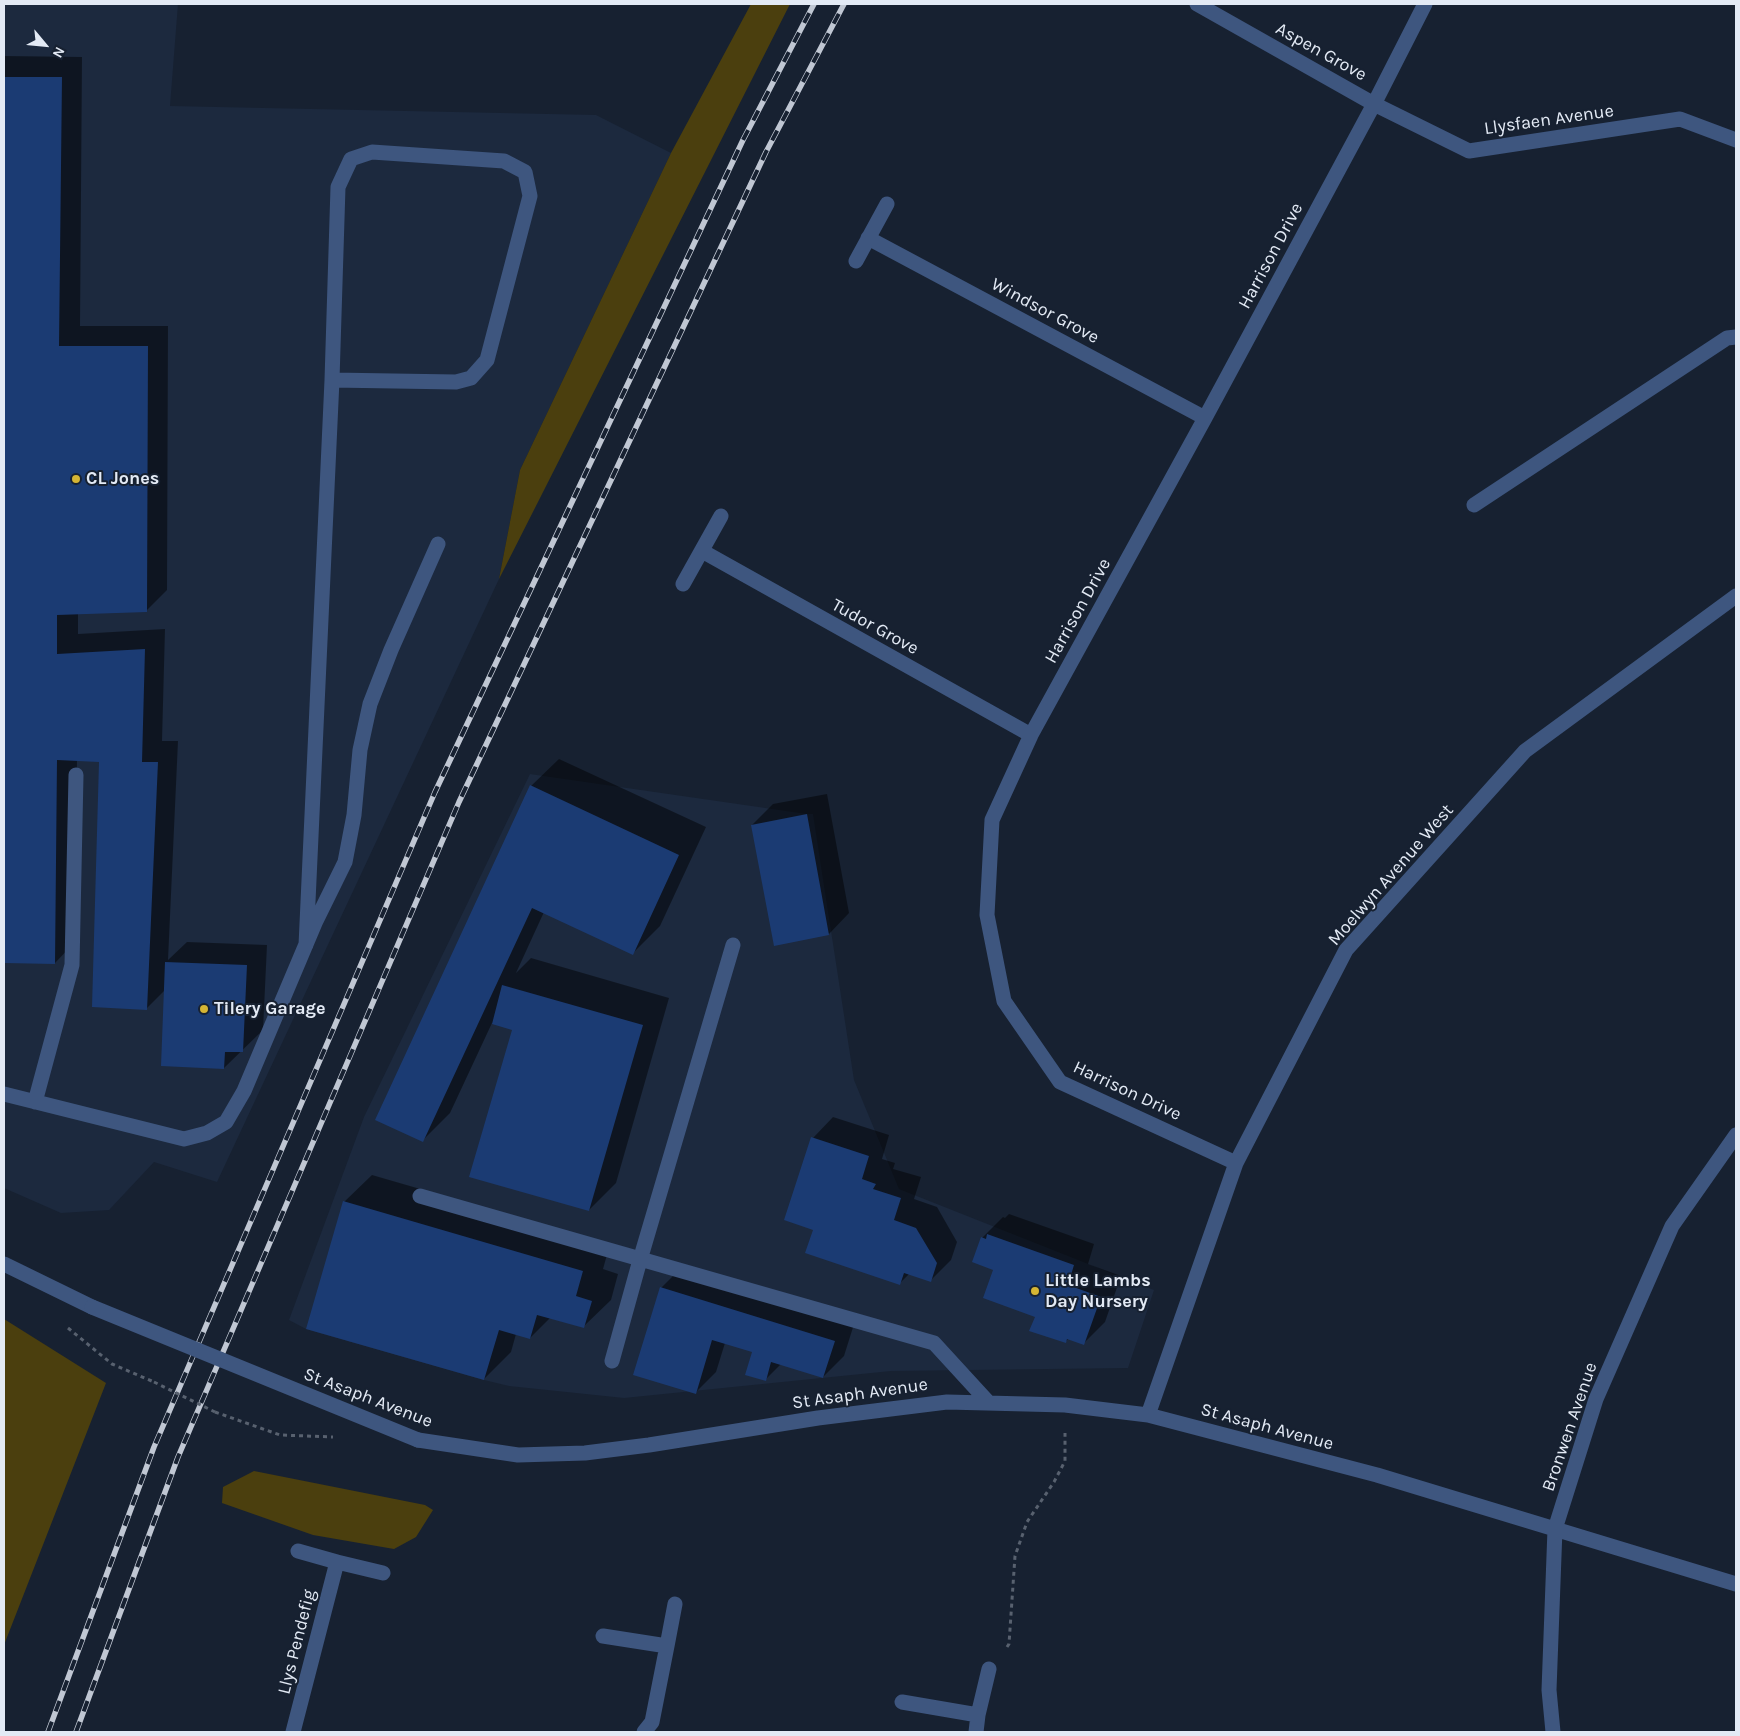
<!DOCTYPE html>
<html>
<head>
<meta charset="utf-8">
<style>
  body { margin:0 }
  #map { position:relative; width:1740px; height:1736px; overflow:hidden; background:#172131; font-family:Karla,sans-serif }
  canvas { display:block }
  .frame { position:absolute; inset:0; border:5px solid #e3eaf5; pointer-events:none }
  .north { position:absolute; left:20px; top:20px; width:50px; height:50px; -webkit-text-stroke:4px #172131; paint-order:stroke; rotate:118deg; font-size:14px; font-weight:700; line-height:20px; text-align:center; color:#e3eaf5 }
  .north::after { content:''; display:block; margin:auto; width:18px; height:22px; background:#e3eaf5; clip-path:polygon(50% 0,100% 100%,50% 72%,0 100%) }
</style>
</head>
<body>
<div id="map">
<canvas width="1740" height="1736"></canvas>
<div class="frame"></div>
<div class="north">N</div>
</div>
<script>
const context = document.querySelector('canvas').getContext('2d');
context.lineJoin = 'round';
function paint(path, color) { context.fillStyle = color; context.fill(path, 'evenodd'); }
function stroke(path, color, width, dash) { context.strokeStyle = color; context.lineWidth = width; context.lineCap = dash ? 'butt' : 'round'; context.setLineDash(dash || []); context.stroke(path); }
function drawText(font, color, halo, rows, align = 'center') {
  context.font = font + ' Karla,sans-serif'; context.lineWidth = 4; context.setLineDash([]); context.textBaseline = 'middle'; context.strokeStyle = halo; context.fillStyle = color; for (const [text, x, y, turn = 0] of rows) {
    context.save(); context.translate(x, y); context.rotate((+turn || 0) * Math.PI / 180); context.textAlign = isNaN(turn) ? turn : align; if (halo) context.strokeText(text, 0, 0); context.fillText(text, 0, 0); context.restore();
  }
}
const built = new Path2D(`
  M 4,4 L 178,4 L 170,106 L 596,115 L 671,153 L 520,470 L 499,579 L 217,1182 L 154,1162 L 109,1210 L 61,1213 L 4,1188 Z
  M 530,774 L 807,814 L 813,814 L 854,1080 L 899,1189 L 1154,1290 L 1128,1368 L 891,1371 L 624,1398 L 509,1386 L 484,1380 L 306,1329 L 289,1320 L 364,1117 Z`);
const green = new Path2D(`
  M 751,4 L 790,4 L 499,579 L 520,470 L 671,153 Z
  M 4,1319 L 106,1383 L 4,1645 Z
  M 254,1471 L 425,1505 L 433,1510 L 416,1537 L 394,1549 L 313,1535 L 222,1503 L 223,1487 Z`);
const shadow = new Path2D(`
  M 4,56 L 82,57 L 80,326 L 168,326 L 167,590 L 146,611 L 78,613 L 78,634 L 165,629 L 162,741 L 178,741 L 168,960 L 187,942 L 267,945 L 263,1030 L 224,1068 L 165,990 L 147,1008 L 101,760 L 77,759 L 75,942 L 55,963 L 4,962 Z
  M 559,759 L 706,827 L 660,926 L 633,953 L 544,912 L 516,973 L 531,958 L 669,998 L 616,1183 L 589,1210 L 513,1029 L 492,1023 L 450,1113 L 423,1140 L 531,786 Z
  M 827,794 L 849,913 L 829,934 L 752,825 L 773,804 Z
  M 833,1117 L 889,1135 L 882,1159 L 895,1163 L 893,1169 L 921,1177 L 914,1199 L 937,1207 L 957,1242 L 951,1260 L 930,1281 L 909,1274 L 900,1283 L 814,1229 L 813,1138 Z
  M 372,1175 L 610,1244 L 603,1269 L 618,1274 L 611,1300 L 583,1327 L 550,1318 L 530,1338 L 516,1334 L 511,1352 L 484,1379 L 344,1202 Z
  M 1009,1214 L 1094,1244 L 1088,1264 L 1121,1276 L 1105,1322 L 1084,1343 L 1069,1338 L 1065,1342 L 1036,1316 L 994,1269 L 982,1238 L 1003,1217 L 1005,1218 Z
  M 682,1267 L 855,1321 L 844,1356 L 823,1377 L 781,1364 L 765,1380 L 753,1351 L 725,1343 L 716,1372 L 695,1393 L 661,1288 Z`);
const building = new Path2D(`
  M 4,77 L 62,77 L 59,346 L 148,346 L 147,612 L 57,615 L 57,654 L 145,649 L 142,762 L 158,762 L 147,1010 L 92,1007 L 99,762 L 57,760 L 55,964 L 4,963 Z
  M 530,785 L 679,855 L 633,955 L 532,908 L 423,1142 L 375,1120 Z
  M 807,814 L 829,935 L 774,946 L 751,825 Z
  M 165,962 L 247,965 L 243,1052 L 225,1052 L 224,1069 L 161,1066 Z
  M 502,985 L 643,1025 L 589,1211 L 469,1177 L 512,1030 L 492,1024 Z
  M 811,1137 L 869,1156 L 862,1179 L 876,1184 L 873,1189 L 901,1198 L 894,1220 L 916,1228 L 937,1263 L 931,1282 L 904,1273 L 900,1285 L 805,1253 L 813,1230 L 784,1220 Z
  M 343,1201 L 583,1271 L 576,1296 L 592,1301 L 584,1328 L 537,1315 L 530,1339 L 499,1330 L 484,1380 L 306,1329 Z
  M 987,1234 L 1074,1265 L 1068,1285 L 1101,1297 L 1084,1345 L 1067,1339 L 1066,1343 L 1029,1331 L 1035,1317 L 983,1298 L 993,1270 L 972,1262 L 981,1237 L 986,1239 Z
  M 660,1287 L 835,1341 L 823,1378 L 771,1362 L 766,1381 L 745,1375 L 752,1352 L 712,1340 L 696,1394 L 633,1375 Z`);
const path = new Path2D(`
  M 68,1328 L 112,1364 L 154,1382
  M 215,1412 L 280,1435 L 333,1437
  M 1007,1647 L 1009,1644 L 1015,1556 L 1027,1522 L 1054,1482 L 1065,1461 L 1065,1433`);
const minor = new Path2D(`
  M 1197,4 L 1374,104 L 1469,151 L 1680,119 L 1736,140
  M 868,238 L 1205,418
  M 856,261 L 887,204
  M 1474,505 L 1727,338 L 1736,337
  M 702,551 L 1031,735
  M 683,584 L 721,516
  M 306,945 L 332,380 L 338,187 L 351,159 L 372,152 L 504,161 L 525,172 L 530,196 L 487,360 L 471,378 L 456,382 L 332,380
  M 4,1094 L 184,1139 L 207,1133 L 226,1122 L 244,1091 L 315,923 L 345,862 L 354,815 L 360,750 L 370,704 L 391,650 L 438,544
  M 35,1102 L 72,965 L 76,775
  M 1236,1163 L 1060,1082 L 1004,1001 L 987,915 L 992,820 L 1031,735 L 1205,418 L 1374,104 L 1425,4
  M 420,1196 L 934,1343 L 989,1403
  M 4,1264 L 92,1307
  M 612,1361 L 640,1260 L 733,945
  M 1148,1415 L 1236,1163 L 1346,950 L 1525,751 L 1736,596
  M 418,1440 L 518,1455 L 585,1453 L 649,1445 L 818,1418 L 947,1402 L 1065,1405 L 1148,1415 L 1377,1475 L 1736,1584
  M 298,1551 L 337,1562
  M 603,1636 L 667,1646 L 652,1722 L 644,1732
  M 667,1646 L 675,1604
  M 902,1702 L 978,1715 L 976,1732
  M 978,1715 L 989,1669
  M 293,1732 L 337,1562 L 383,1573
  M 1553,1732 L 1549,1690 L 1555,1529 L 1596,1399 L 1672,1226 L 1736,1135`);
const rail = new Path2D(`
  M 48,1732 L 154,1447 L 435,792 L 743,140 L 814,4
  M 76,1732 L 178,1457 L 459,802 L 766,152 L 844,4`);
const pathBridge = new Path2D(`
  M 154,1382 L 215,1412`);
const minorBridge = new Path2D(`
  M 92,1307 L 418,1440`);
const markers = [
  [76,479,5,"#d5b534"],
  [204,1009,5,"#d5b534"],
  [1035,1291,5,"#d5b534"]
];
const streetNames = [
  ["Aspen Grove",1321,52,29],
  ["Llysfaen Avenue",1549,120,-8],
  ["Harrison Drive",1271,256,-62],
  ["Windsor Grove",1045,311,28],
  ["Harrison Drive",1078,611,-61],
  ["Tudor Grove",875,627,29],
  ["Moelwyn Avenue West",1391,875,-49],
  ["Harrison Drive",1127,1091,25],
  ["St Asaph Avenue",860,1394,-8],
  ["St Asaph Avenue",368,1398,21],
  ["St Asaph Avenue",1267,1427,15],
  ["Bronwen Avenue",1570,1427,-71],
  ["Llys Pendefig",297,1642,-76]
];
const poiNames = [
  ["CL Jones",86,479],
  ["Tilery Garage",214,1009],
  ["Little Lambs",1045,1281],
  ["Day Nursery",1045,1302]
];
paint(built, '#1c293e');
paint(green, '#4b3f0e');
paint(shadow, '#0007');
paint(building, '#1b3b73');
stroke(path, '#58616f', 3, [4, 4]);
stroke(minor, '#3e567f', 15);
stroke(rail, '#c0c7d3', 5.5);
stroke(rail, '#172131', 4, [11]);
stroke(pathBridge, '#58616f', 3, [4, 4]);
stroke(minorBridge, '#3e567f', 15);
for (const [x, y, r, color] of markers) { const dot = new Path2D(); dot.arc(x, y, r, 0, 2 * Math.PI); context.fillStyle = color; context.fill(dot); stroke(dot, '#172131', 2); }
drawText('18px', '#e3eaf5', '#172131', streetNames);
drawText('bold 18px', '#e3eaf5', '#172131', poiNames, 'left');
</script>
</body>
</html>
